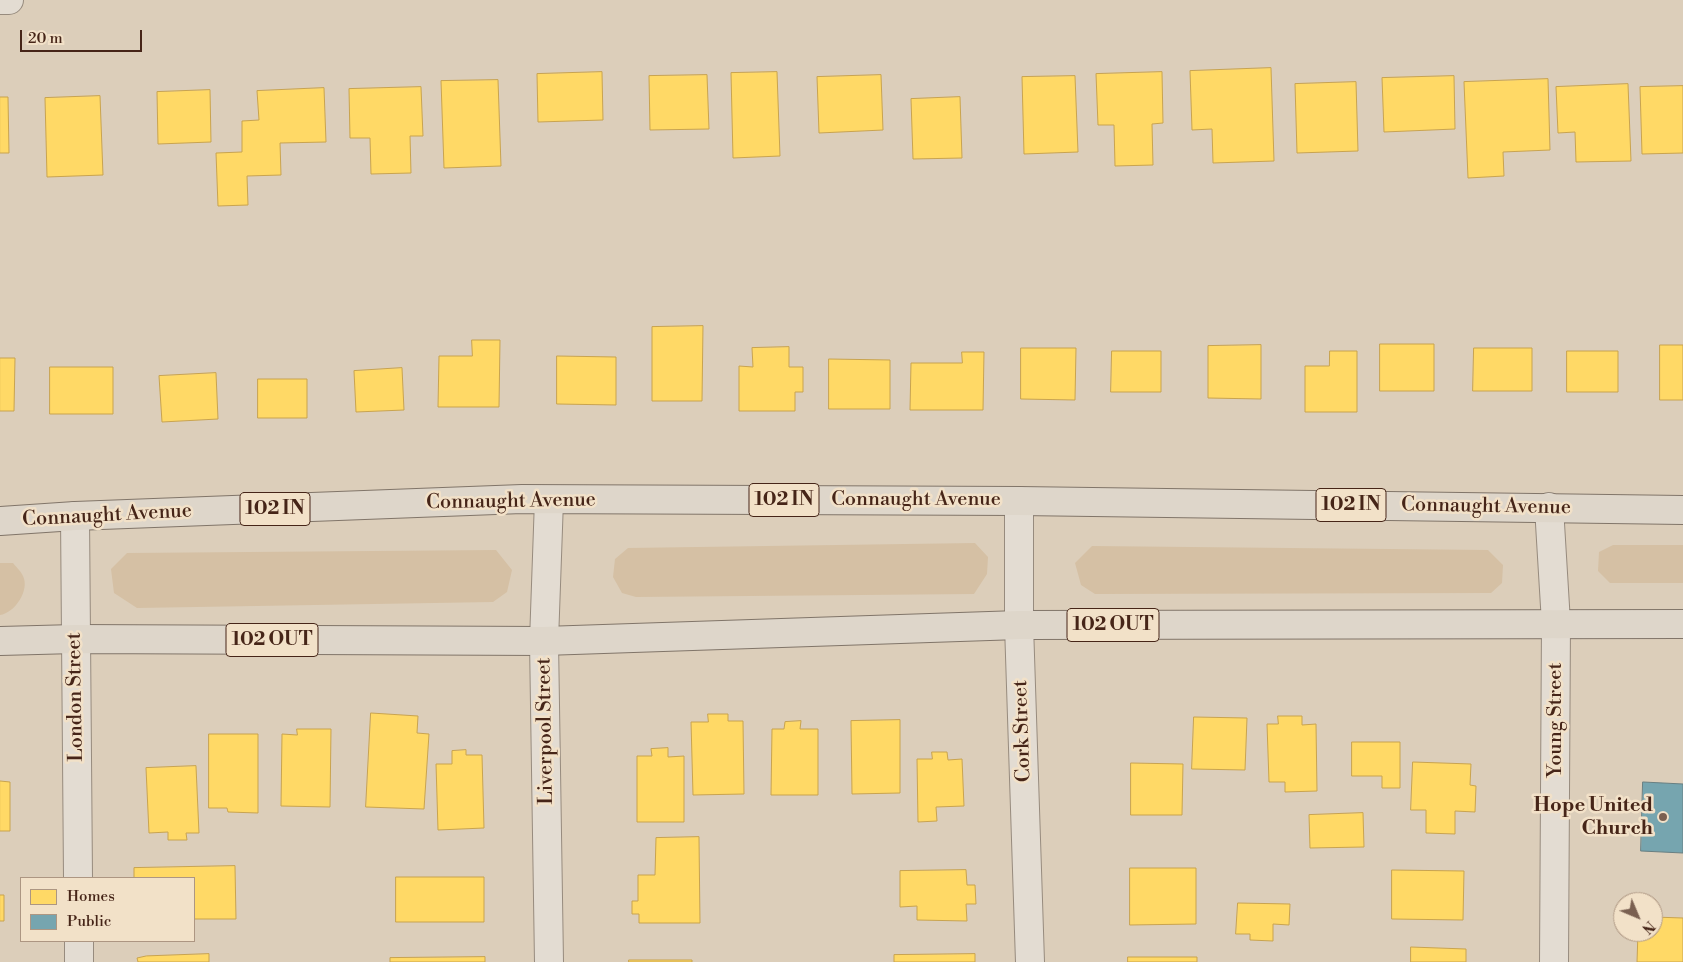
<!DOCTYPE html>
<html>
<head>
<meta charset="utf-8">
<style>
  body { margin:0 }
  #map { position:relative; width:1683px; height:962px; overflow:hidden; background:#dcceba; font-family:"Libre Bodoni",serif }
  canvas { display:block }
  .legend { position:absolute; left:20px; top:877px; width:175px; height:65px; box-sizing:border-box; background:#f2e1c8; border:1px solid #ad9682; margin:0; padding:6px 9px; list-style:none; font-size:15px; color:#462518 }
  .legend li { display:flex; align-items:center; gap:10px; height:25px }
  .legend b { width:25px; border:1px solid #ad9682 }
  .north { position:absolute; left:1613px; top:892px; width:50px; height:50px; box-sizing:border-box; background:#f2e1c8; border:1px solid #ad9682; border-radius:50%; rotate:135deg; font-size:14px; font-weight:700; line-height:20px; text-align:center; color:#462518 }
  .north::after { content:''; display:block; margin:auto; width:18px; height:22px; background:#7a6051; clip-path:polygon(50% 0,100% 100%,50% 72%,0 100%) }
  .scale { position:absolute; left:20px; top:30px; width:122px; height:22px; box-sizing:border-box; border:2px solid #462518; border-top:0; padding-left:6px; font-size:15px; line-height:18px; white-space:nowrap; color:#462518; -webkit-text-stroke:4px #f2e1c8; paint-order:stroke }
</style>
</head>
<body>
<div id="map">
<canvas width="1683" height="962"></canvas>
<ul class="legend">
<li><b style="height:14px;background:#ffd966"></b>Homes</li>
<li><b style="height:14px;background:#76a5af"></b>Public</li>
</ul>
<div class="north">N</div>
<div class="scale">20 m</div>
</div>
<script>
const context = document.querySelector('canvas').getContext('2d');
context.lineJoin = 'round';
function paint(path, color) { context.fillStyle = color; context.fill(path, 'evenodd'); }
function stroke(path, color, width, dash) { context.strokeStyle = color; context.lineWidth = width; context.lineCap = dash ? 'butt' : 'round'; context.setLineDash(dash || []); context.stroke(path); }
function drawText(font, color, halo, rows, align = 'center') {
  context.font = font + ' "Libre Bodoni",serif'; context.lineWidth = 5; context.setLineDash([]); context.textBaseline = 'middle'; context.strokeStyle = halo; context.fillStyle = color; for (const [text, x, y, turn = 0] of rows) {
    context.save(); context.translate(x, y); context.rotate((+turn || 0) * Math.PI / 180); context.textAlign = isNaN(turn) ? turn : align; if (halo) context.strokeText(text, 0, 0); context.fillText(text, 0, 0); context.restore();
  }
}
const green = new Path2D(`
  M 975,543 L 988,557 L 987,574 L 974,594 L 636,597 L 622,593 L 613,577 L 615,559 L 628,548 Z
  M 1613,545 L 1683,545 L 1683,583 L 1610,583 L 1598,571 L 1599,552 Z
  M 1092,546 L 1488,550 L 1503,565 L 1502,583 L 1491,593 L 1095,594 L 1081,585 L 1075,563 Z
  M 496,550 L 512,570 L 507,592 L 493,602 L 137,608 L 114,593 L 111,569 L 127,553 Z
  M 0,563 L 13,563 C 16,567 21,571 23,576 C 30,590 15,613 0,615 Z`);
const homes = new Path2D(`
  M 1271,68 L 1274,161 L 1213,163 L 1212,129 L 1192,130 L 1190,71 Z
  M 602,72 L 603,120 L 538,122 L 537,74 Z
  M 777,72 L 780,156 L 733,158 L 731,73 Z
  M 1162,72 L 1163,123 L 1152,124 L 1153,165 L 1115,166 L 1114,125 L 1098,125 L 1096,74 Z
  M 707,75 L 709,129 L 650,130 L 649,76 Z
  M 881,75 L 883,130 L 819,133 L 817,77 Z
  M 1075,76 L 1078,152 L 1024,154 L 1022,77 Z
  M 1454,76 L 1455,129 L 1384,132 L 1382,78 Z
  M 1548,79 L 1550,150 L 1503,152 L 1504,176 L 1468,178 L 1464,82 Z
  M 498,80 L 501,166 L 444,168 L 441,81 Z
  M 1356,82 L 1358,151 L 1297,153 L 1295,84 Z
  M 1628,84 L 1631,161 L 1576,162 L 1575,132 L 1558,133 L 1556,87 Z
  M 1683,86 L 1683,153 L 1642,154 L 1640,87 Z
  M 421,87 L 423,136 L 410,136 L 411,173 L 371,174 L 370,138 L 350,138 L 349,89 Z
  M 324,88 L 326,142 L 280,143 L 281,175 L 247,176 L 248,205 L 218,206 L 216,153 L 242,152 L 242,121 L 259,120 L 257,91 Z
  M 210,90 L 211,142 L 158,144 L 157,92 Z
  M 100,96 L 103,175 L 47,177 L 45,98 Z
  M 0,97 L 8,97 L 9,153 L 0,153 Z
  M 960,97 L 962,158 L 913,159 L 911,99 Z
  M 703,326 L 702,401 L 652,401 L 652,327 Z
  M 472,340 L 500,340 L 499,407 L 438,407 L 439,356 L 472,356 Z
  M 1380,344 L 1434,344 L 1434,391 L 1380,391 Z
  M 1261,345 L 1261,399 L 1208,398 L 1208,346 Z
  M 1660,345 L 1683,345 L 1683,400 L 1660,400 Z
  M 789,347 L 789,367 L 803,367 L 803,392 L 795,392 L 795,411 L 739,411 L 739,366 L 753,367 L 752,348 Z
  M 1021,348 L 1076,348 L 1075,400 L 1021,399 Z
  M 1474,348 L 1532,348 L 1532,391 L 1473,391 Z
  M 1112,351 L 1161,351 L 1161,392 L 1111,392 Z
  M 1330,351 L 1357,351 L 1357,412 L 1305,412 L 1305,366 L 1329,366 Z
  M 1567,351 L 1618,351 L 1618,392 L 1567,392 Z
  M 962,352 L 984,352 L 983,410 L 910,410 L 911,363 L 962,363 Z
  M 557,356 L 616,357 L 616,405 L 557,404 Z
  M 0,358 L 15,358 L 14,411 L 0,411 Z
  M 829,359 L 890,360 L 890,409 L 829,409 Z
  M 50,367 L 113,367 L 113,414 L 50,414 Z
  M 402,368 L 404,410 L 356,412 L 354,371 Z
  M 216,373 L 218,419 L 162,422 L 159,376 Z
  M 258,379 L 307,379 L 307,418 L 258,418 Z
  M 371,713 L 418,716 L 417,733 L 429,734 L 424,809 L 366,807 Z
  M 708,714 L 728,714 L 728,721 L 743,721 L 744,794 L 693,795 L 691,722 L 708,722 Z
  M 1278,716 L 1302,716 L 1302,725 L 1316,724 L 1317,791 L 1285,792 L 1285,782 L 1269,782 L 1267,724 L 1278,724 Z
  M 1194,717 L 1247,718 L 1245,770 L 1192,769 Z
  M 900,720 L 900,793 L 852,794 L 851,721 Z
  M 801,721 L 800,729 L 818,729 L 818,795 L 771,795 L 772,729 L 784,729 L 785,722 Z
  M 297,729 L 331,729 L 330,807 L 281,806 L 282,734 L 297,735 Z
  M 209,734 L 258,734 L 258,813 L 228,812 L 227,808 L 209,808 Z
  M 1352,742 L 1400,742 L 1400,788 L 1382,788 L 1382,776 L 1352,776 Z
  M 668,748 L 668,757 L 684,756 L 684,822 L 637,822 L 637,756 L 652,756 L 651,749 Z
  M 466,750 L 466,755 L 482,755 L 484,828 L 438,830 L 436,764 L 452,764 L 452,751 Z
  M 932,752 L 947,752 L 948,760 L 962,759 L 964,806 L 936,807 L 937,821 L 918,822 L 917,759 L 932,759 Z
  M 1413,762 L 1471,764 L 1470,785 L 1476,786 L 1475,812 L 1455,811 L 1455,834 L 1426,833 L 1426,810 L 1411,810 Z
  M 1131,763 L 1183,764 L 1182,815 L 1131,815 Z
  M 196,766 L 199,833 L 186,833 L 187,840 L 168,840 L 168,832 L 149,833 L 146,768 Z
  M 0,781 L 10,782 L 10,831 L 0,831 Z
  M 1363,813 L 1364,847 L 1310,848 L 1309,815 Z
  M 699,837 L 700,923 L 639,923 L 639,914 L 632,914 L 632,901 L 638,901 L 638,875 L 655,875 L 656,838 Z
  M 235,866 L 236,919 L 194,919 L 194,878 L 134,878 L 134,868 Z
  M 1130,868 L 1196,868 L 1196,924 L 1130,925 Z
  M 966,870 L 967,885 L 975,885 L 976,904 L 966,904 L 967,921 L 917,920 L 917,906 L 900,907 L 900,871 Z
  M 1392,870 L 1464,871 L 1463,920 L 1392,919 Z
  M 396,877 L 484,877 L 484,922 L 396,922 Z
  M 0,895 L 4,895 L 4,921 L 0,921 Z
  M 1238,903 L 1290,904 L 1289,925 L 1273,924 L 1273,941 L 1250,940 L 1250,934 L 1236,934 Z
  M 1653,917 L 1683,918 L 1683,962 L 1637,962 L 1638,932 L 1653,932 Z
  M 1411,947 L 1466,949 L 1466,962 L 1411,962 Z
  M 209,954 L 209,962 L 138,962 L 137,958 L 146,956 Z
  M 975,954 L 975,962 L 894,962 L 894,955 Z
  M 485,957 L 485,962 L 390,962 L 390,958 Z
  M 1128,957 L 1197,957 L 1197,962 L 1128,962 Z
  M 629,960 L 692,960 L 692,962 L 629,962 Z`);
const public = new Path2D(`
  M 1643,782 L 1683,784 L 1683,853 L 1641,851 Z`);
const minor = new Path2D(`
  M 0,0 L 9,0
  M 1019,501 L 1019,625 L 1030,962
  M 1549,507 L 1556,623 L 1554,962
  M 75,516 L 78,878
  M 79,941 L 79,962
  M 549,962 L 544,641 L 549,500`);
const primary = new Path2D(`
  M 0,521 L 75,516 L 522,499 L 1019,501 L 1683,510
  M 0,641 L 75,639 L 544,641 L 1019,625 L 1683,624`);
const markers = [
  [1663,817,5,"#7a6051"]
];
const shields = [
  [784,500,70],
  [1351,505,70],
  [275,509,70],
  [1113,625,92],
  [272,640,92]
];
const shieldNames = [
  ["102 IN",784,500],
  ["102 IN",1351,505],
  ["102 IN",275,509],
  ["102 OUT",1113,625],
  ["102 OUT",272,640]
];
const streetNames = [
  ["Connaught Avenue",916,500],
  ["Connaught Avenue",511,502,-1],
  ["Connaught Avenue",1486,507,1],
  ["Connaught Avenue",107,516,-3],
  ["London Street",76,697,-91],
  ["Young Street",1556,720,-90],
  ["Liverpool Street",546,731,-91],
  ["Cork Street",1023,731,-92]
];
const poiNames = [
  ["Hope United",1653,806],
  ["Church",1653,829]
];
paint(green, '#d5c0a4');
paint(homes, '#ffd966');
stroke(homes, '#c8a34f', 1);
paint(public, '#76a5af');
stroke(public, '#687f82', 1);
stroke(minor, '#978b7e', 30);
stroke(primary, '#817569', 30);
stroke(minor, '#e3dcd2', 28);
stroke(primary, '#ded6ca', 28);
for (const [x, y, r, color] of markers) { const dot = new Path2D(); dot.arc(x, y, r, 0, 2 * Math.PI); context.fillStyle = color; context.fill(dot); stroke(dot, '#f2e1c8', 2); }
for (const [x, y, w] of shields) { const box = new Path2D(); box.roundRect(x - w / 2, y - 16.5, w, 33, 4); context.fillStyle = '#f2e1c8'; context.fill(box); stroke(box, '#462518', 1); }
drawText('bold 19px', '#462518', null, shieldNames);
drawText('20px', '#462518', '#f2e1c8', streetNames);
drawText('bold 20px', '#462518', '#f2e1c8', poiNames, 'right');
</script>
</body>
</html>
